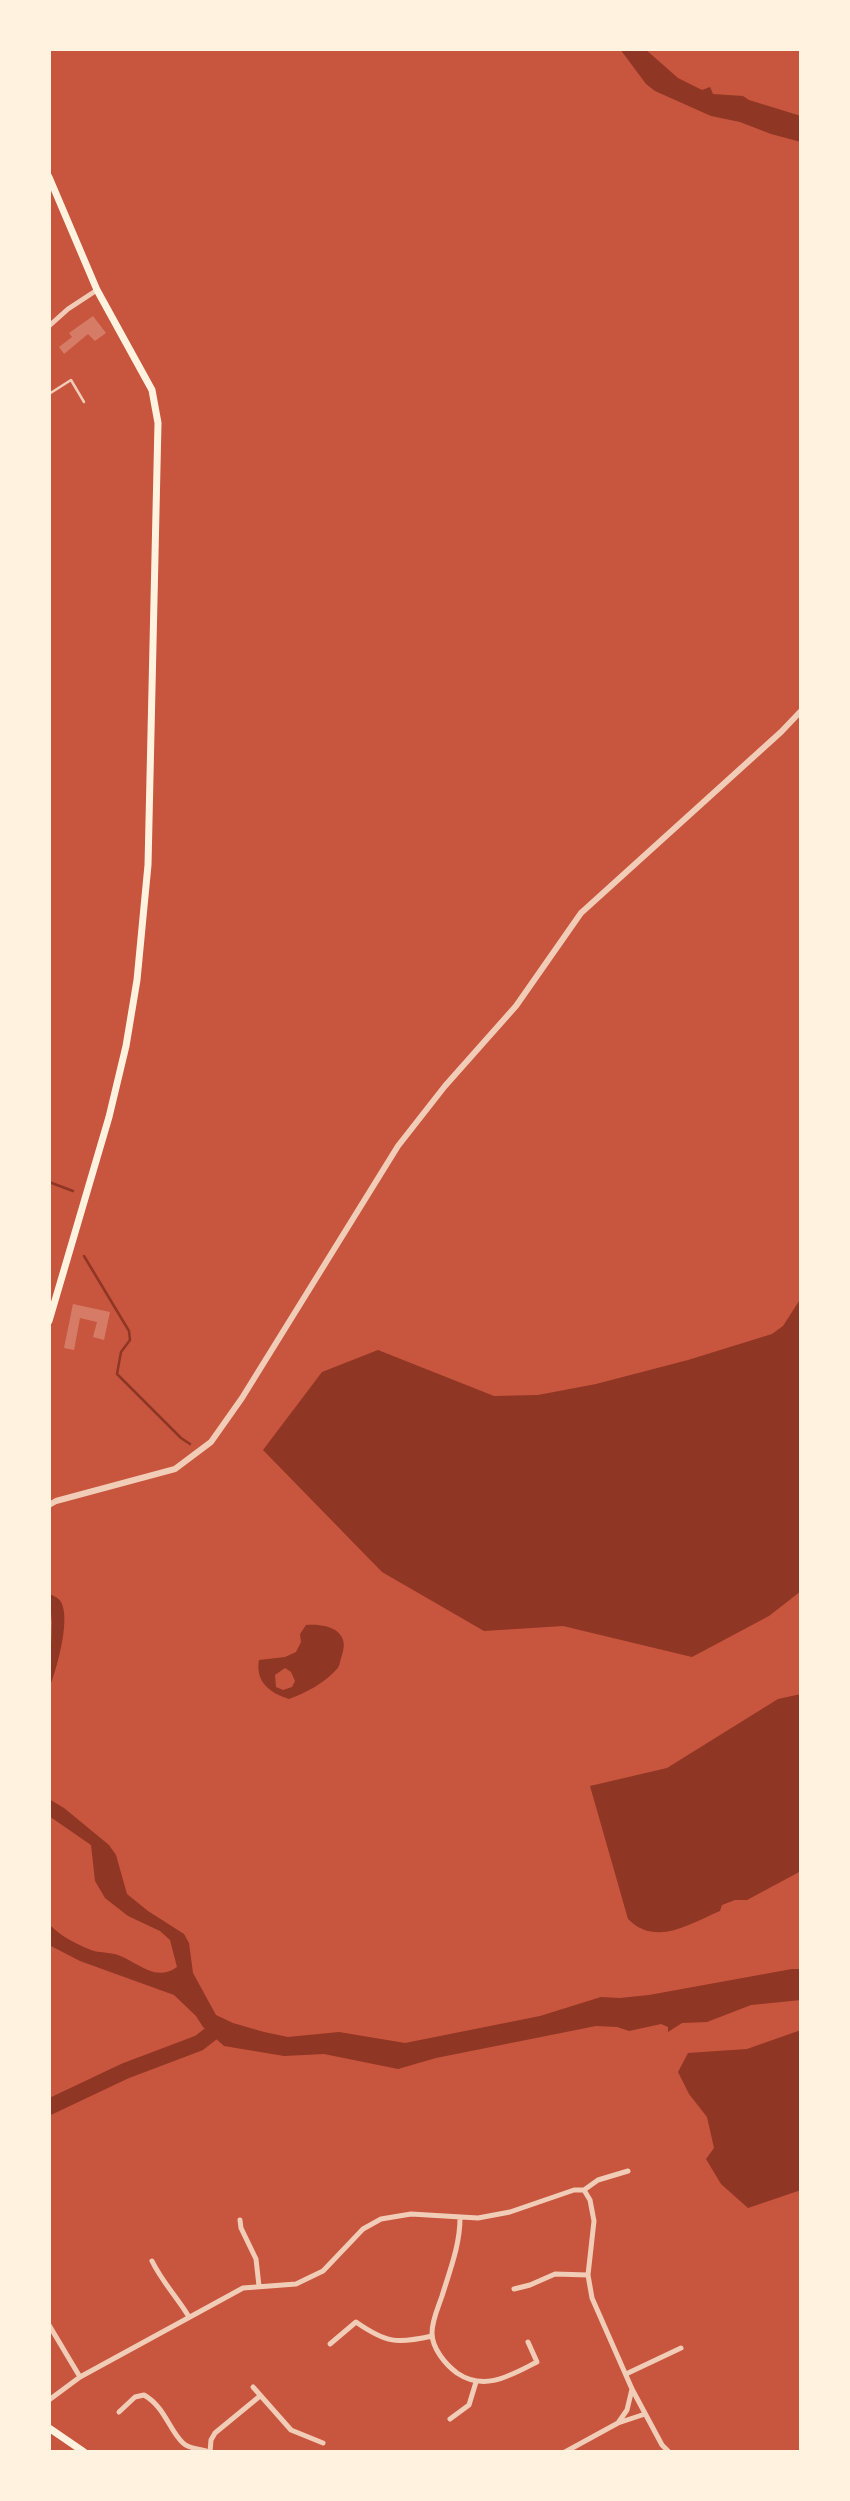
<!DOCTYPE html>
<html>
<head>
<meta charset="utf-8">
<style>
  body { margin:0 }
  #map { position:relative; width:850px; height:2501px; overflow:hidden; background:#c8553d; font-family:"Exo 2",sans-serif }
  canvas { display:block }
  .frame { position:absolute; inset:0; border:51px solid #fff3e0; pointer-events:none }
</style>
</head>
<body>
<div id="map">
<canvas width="850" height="2501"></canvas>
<div class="frame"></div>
</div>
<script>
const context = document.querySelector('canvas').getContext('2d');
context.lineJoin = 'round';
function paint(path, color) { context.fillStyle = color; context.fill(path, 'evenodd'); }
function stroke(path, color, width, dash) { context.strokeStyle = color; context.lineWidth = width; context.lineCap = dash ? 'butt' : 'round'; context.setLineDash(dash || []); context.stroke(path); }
const water = new Path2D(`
  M 620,49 L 645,49 L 678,78 L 702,90 L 710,87 L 713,94 L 743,96 L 749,100 L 801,116 L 801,142 L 771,134 L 740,122 L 711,116 L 655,91 L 646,84 Z
  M 801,1298 L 801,1591 L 769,1616 L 692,1657 L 563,1626 L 484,1631 L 382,1572 L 263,1450 L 322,1372 L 378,1350 L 494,1396 L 538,1395 L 596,1384 L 688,1360 L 772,1334 L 783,1326 Z
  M 49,1594 C 54,1596 60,1598 62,1604 C 70,1623 56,1671 49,1689 L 52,1623 Z
  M 306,1625 C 326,1623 351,1630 342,1655 C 340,1660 340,1667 336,1670 C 324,1683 306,1693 289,1699 C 270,1693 255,1682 259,1660 L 285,1657 L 296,1652 L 301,1642 L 300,1634 ZM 285,1668 L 291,1672 L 295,1681 L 292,1687 L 283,1690 L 276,1687 L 275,1675 Z
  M 801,1694 L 801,1871 L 747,1900 L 735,1900 L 722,1905 L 720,1911 C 689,1924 656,1947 628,1919 L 590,1786 L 667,1768 L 778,1699 Z
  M 49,1799 L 64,1808 L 109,1845 L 116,1855 L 127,1894 L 148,1911 L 184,1934 L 189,1943 L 193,1973 L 216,2015 L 233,2023 L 264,2032 L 288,2037 L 339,2032 L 405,2043 L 540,2016 L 601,1997 L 620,1998 L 649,1995 L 792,1969 L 801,1969 L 801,2000 L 751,2005 L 707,2022 L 682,2023 L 668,2032 L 668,2027 L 661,2024 L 629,2031 L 617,2027 L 596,2026 L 436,2058 L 398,2069 L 324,2054 L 284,2056 L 224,2046 L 203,2027 L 196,2016 L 174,1995 L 80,1961 L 49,1945 L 49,1924 C 60,1936 76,1944 91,1950 C 99,1953 109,1952 118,1955 C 138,1962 155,1983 177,1967 L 170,1940 L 160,1931 L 128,1916 L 105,1898 L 95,1881 L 91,1845 L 49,1816 Z
  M 801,2030 L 801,2190 L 748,2208 L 721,2184 L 706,2159 L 714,2148 L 707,2117 L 689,2094 L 678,2072 L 688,2053 L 747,2049 Z`);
const stream = new Path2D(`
  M 49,1182 L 73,1191
  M 84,1256 L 129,1331 L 130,1340 L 121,1352 L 117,1374 L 181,1438 L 190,1444`);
const river = new Path2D(`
  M 49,2107 L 125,2071 L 199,2043 L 217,2029`);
const building = new Path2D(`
  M 93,316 L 106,333 L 95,341 L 88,334 L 64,354 L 59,347 L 72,337 L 69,333 Z
  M 73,1304 L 110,1312 L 104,1340 L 93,1337 L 97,1322 L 80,1318 L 74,1350 L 64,1348 Z`);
const service = new Path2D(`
  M 49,394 L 71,380 L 84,402`);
const minor = new Path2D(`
  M 49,326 L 68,309 L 97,290
  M 460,2218 C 460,2245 450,2270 442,2296 C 438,2308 432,2320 432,2333 C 432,2348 445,2364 457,2373 C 485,2392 511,2375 537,2362 L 528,2342
  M 240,2220 L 241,2228 L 256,2259 L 259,2286
  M 152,2261 C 162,2282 178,2298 189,2317
  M 514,2289 L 530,2285 L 555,2274 L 588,2275
  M 49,2325 L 80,2377
  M 330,2344 L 356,2322 C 386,2343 397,2344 432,2336
  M 626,2374 L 681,2348
  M 253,2387 L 291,2430 L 323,2443
  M 632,2389 L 662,2445 L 669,2452
  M 49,2400 L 80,2377 L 243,2288 L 296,2284 L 323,2271 L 363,2229 L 381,2219 L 411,2214 L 478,2218 L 510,2212 L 574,2190 L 584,2190 L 598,2180 L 628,2171
  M 119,2412 L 135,2397 L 144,2395 C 165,2407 169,2430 183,2443 C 190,2450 201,2448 209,2452
  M 450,2419 L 469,2405 L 476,2382
  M 618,2423 L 645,2414
  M 210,2452 L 211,2440 L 215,2433 L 260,2396
  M 565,2452 L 618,2423 L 627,2410 L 632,2389 L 592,2298 L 588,2275 L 594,2221 L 590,2200 L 584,2190`);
const tertiary = new Path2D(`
  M 49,1505 L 56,1501 L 175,1469 L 211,1442 L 242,1398 L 398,1146 L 445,1086 L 516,1006 L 581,913 L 781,732 L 801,711`);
const secondary = new Path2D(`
  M 49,177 L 97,290 L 152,390 L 158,423 L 148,865 L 137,980 L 126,1046 L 109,1117 L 49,1321
  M 49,2428 L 84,2452`);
paint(water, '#8f3625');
stroke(stream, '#8f3625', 2.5);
stroke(river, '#8f3625', 16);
paint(building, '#d67c66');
stroke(service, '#f1ccb7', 2.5);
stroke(minor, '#f1ccb7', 5);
stroke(tertiary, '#f1ccb7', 6);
stroke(secondary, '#fff3e0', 7);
</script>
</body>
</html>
